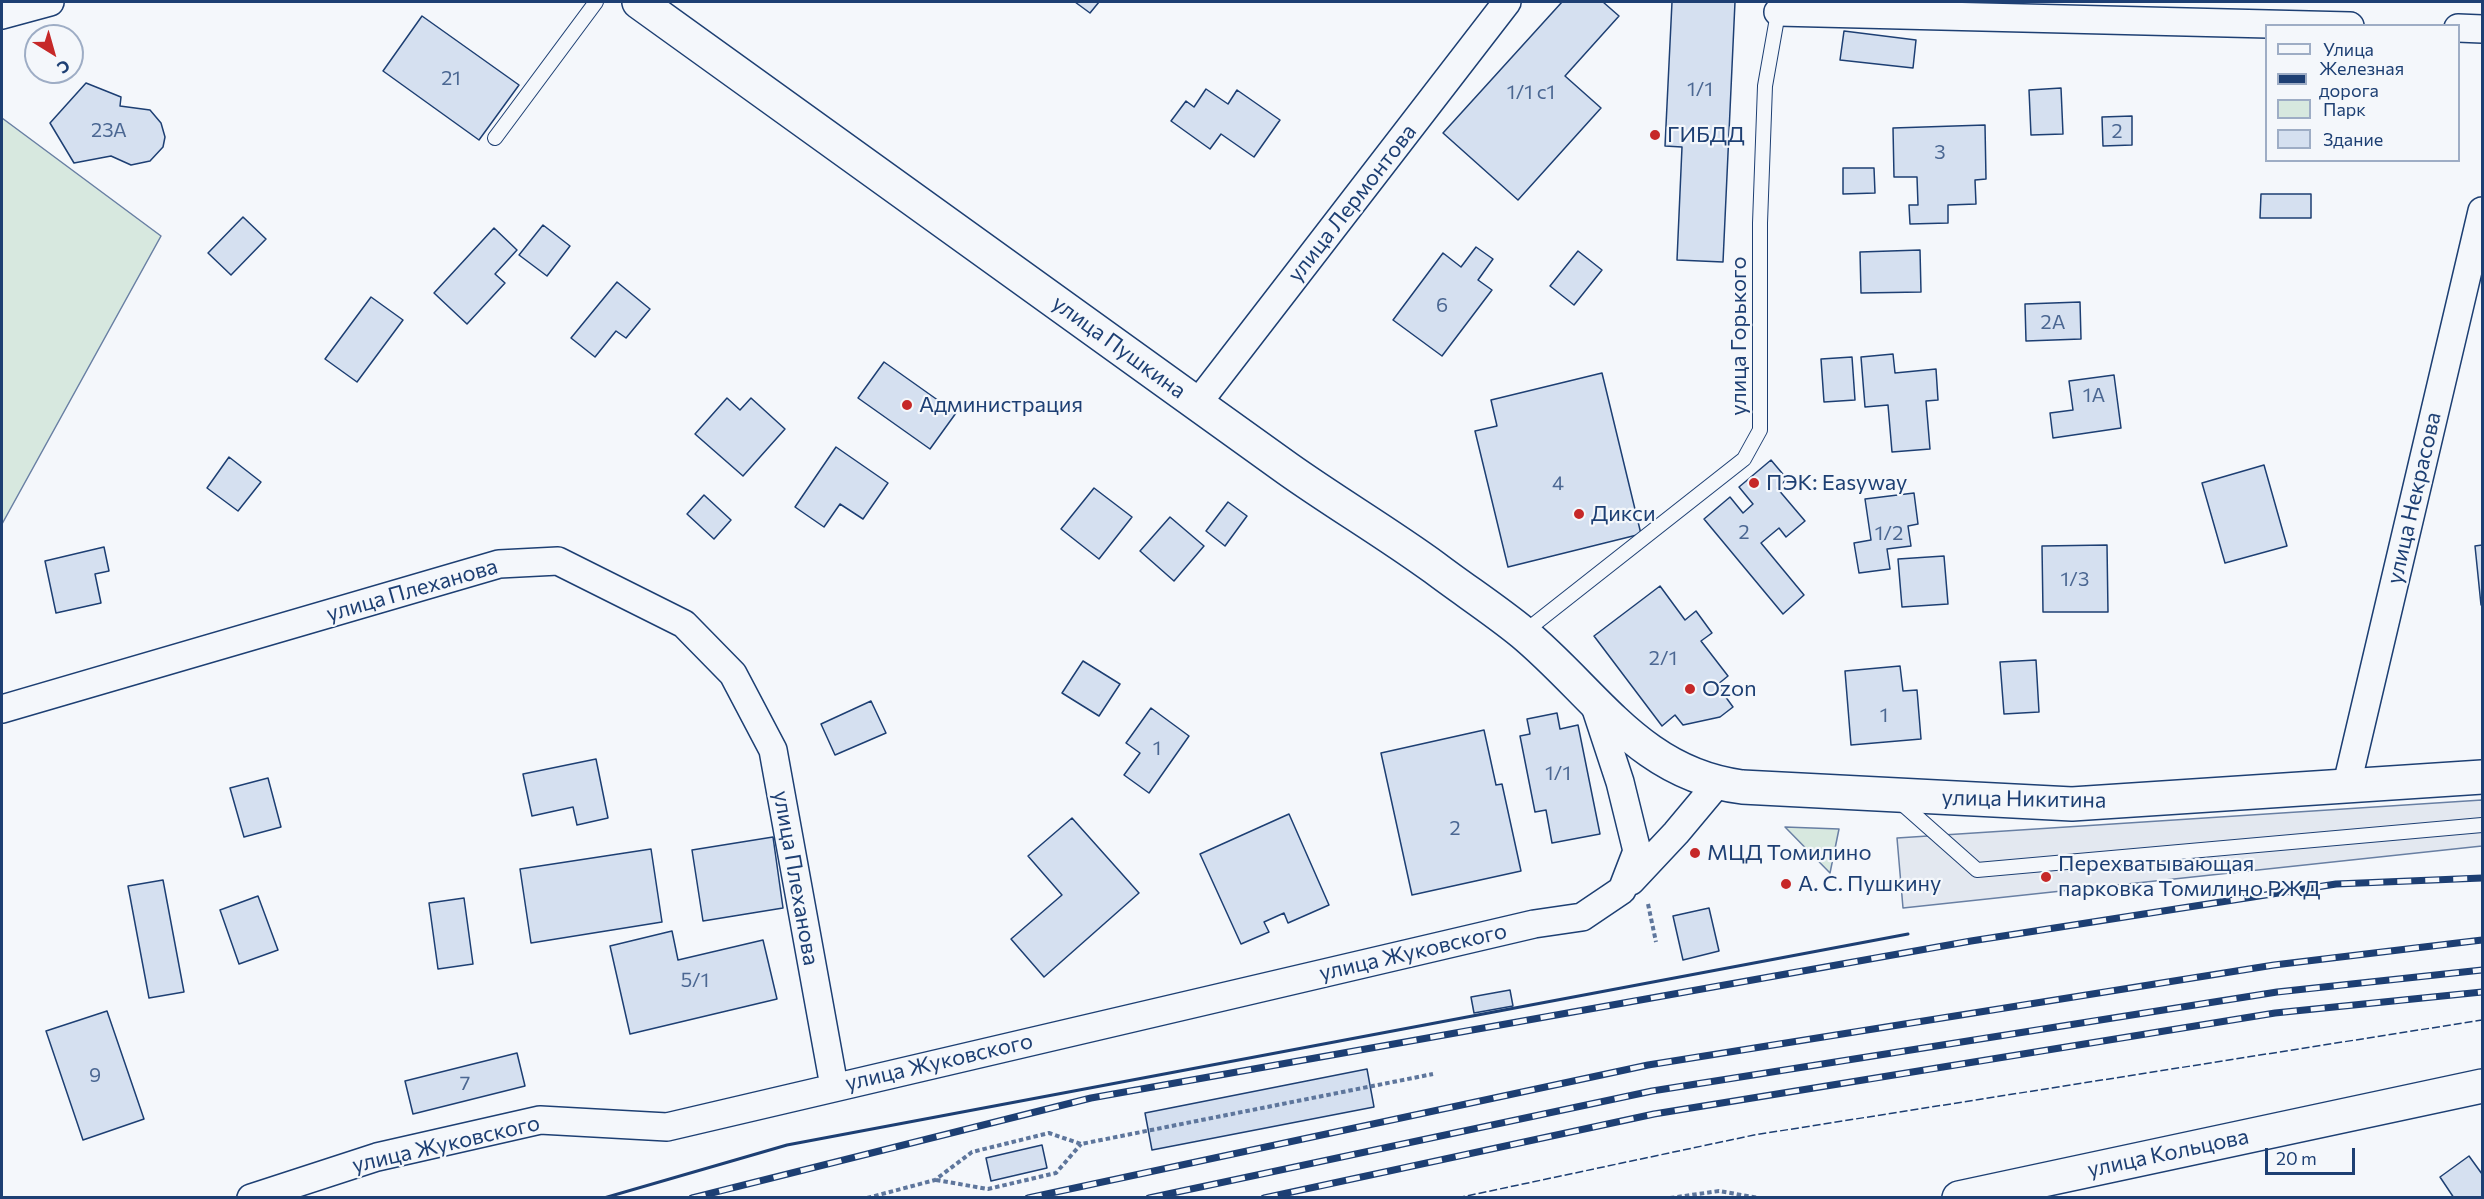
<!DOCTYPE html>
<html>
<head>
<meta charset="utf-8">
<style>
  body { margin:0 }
  #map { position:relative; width:2484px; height:1199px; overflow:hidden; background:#f4f7fb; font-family:Commissioner,sans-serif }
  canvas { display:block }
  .frame { position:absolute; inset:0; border:3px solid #1d3f73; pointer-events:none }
  .legend { position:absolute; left:2265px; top:24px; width:195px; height:138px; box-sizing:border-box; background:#f4f7fb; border:2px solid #9eadc5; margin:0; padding:8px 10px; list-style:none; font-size:18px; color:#1d3f73 }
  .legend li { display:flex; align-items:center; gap:12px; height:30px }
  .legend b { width:30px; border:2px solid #9eadc5 }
  .north { position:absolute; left:24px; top:24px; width:60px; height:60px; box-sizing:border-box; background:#f4f7fb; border:2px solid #9eadc5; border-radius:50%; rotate:143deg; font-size:16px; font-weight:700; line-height:24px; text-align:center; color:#1d3f73 }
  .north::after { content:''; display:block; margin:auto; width:21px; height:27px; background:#c62828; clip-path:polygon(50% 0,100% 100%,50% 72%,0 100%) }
  .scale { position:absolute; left:2265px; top:1148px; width:90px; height:27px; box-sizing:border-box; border:3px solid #1d3f73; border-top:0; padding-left:8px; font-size:18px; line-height:21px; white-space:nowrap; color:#1d3f73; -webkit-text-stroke:4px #f4f7fb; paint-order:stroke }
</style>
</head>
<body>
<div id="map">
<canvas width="2484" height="1199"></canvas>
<div class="frame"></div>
<ul class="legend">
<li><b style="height:8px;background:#f4f7fb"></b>Улица</li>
<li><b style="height:8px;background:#1d3f73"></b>Железная дорога</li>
<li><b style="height:16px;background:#d7e8df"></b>Парк</li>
<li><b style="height:16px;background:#d5e0f0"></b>Здание</li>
</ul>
<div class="north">С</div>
<div class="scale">20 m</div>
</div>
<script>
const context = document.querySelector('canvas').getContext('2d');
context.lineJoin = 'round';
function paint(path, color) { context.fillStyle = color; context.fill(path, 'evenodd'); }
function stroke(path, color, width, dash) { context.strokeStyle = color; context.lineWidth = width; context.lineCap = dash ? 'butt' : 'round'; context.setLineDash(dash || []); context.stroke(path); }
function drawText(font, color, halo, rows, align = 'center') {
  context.font = font + ' Commissioner,sans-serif'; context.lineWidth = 4.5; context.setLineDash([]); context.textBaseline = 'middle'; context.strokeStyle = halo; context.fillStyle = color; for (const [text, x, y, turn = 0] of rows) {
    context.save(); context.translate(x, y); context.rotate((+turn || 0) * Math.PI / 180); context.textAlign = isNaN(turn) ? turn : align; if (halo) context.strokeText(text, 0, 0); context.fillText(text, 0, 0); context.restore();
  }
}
const green = new Path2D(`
  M 2,118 L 161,236 L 2,524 Z
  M 1785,827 L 1839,829 L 1830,873 Z`);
const parking = new Path2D(`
  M 2482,800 L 2482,846 L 1903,908 L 1897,838 Z`);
const building = new Path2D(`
  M 1075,2 L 1099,2 L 1090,13 Z
  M 1562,2 L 1603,2 L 1619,16 L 1565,76 L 1601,108 L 1518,200 L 1443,133 Z
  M 1672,2 L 1735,2 L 1723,262 L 1677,260 L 1682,147 L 1665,146 Z
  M 422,16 L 519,85 L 479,140 L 383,71 Z
  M 1844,31 L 1916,40 L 1913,68 L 1840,60 Z
  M 86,83 L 121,97 L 120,106 L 150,110 L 161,123 L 165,137 L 163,147 L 150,161 L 131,165 L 111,156 L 74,163 L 50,123 Z
  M 2061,88 L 2063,134 L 2031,135 L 2029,90 Z
  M 1206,89 L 1228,104 L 1237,90 L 1280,120 L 1254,157 L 1221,134 L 1210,149 L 1171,121 L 1186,101 L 1194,107 Z
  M 2132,116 L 2132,145 L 2103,146 L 2102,117 Z
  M 1985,125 L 1986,179 L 1975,180 L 1976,204 L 1948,205 L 1948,223 L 1910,224 L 1909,205 L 1918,205 L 1917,177 L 1894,177 L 1893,128 Z
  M 1843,168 L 1874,168 L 1875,193 L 1843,194 Z
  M 2261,194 L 2311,194 L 2311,218 L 2260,218 Z
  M 243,217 L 266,239 L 231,275 L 208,253 Z
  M 543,225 L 570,246 L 547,276 L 519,255 Z
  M 494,228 L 517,250 L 495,274 L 505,283 L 467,324 L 434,293 Z
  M 1476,247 L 1493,259 L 1478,280 L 1492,290 L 1442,356 L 1393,320 L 1443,253 L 1461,267 Z
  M 1920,250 L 1921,292 L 1861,293 L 1860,252 Z
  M 1578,251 L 1602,270 L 1574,305 L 1550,286 Z
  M 617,282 L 650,309 L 626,338 L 616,331 L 595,357 L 571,338 Z
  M 371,297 L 403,320 L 357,382 L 325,359 Z
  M 2080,302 L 2081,339 L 2026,341 L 2025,304 Z
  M 1893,354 L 1895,373 L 1936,369 L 1938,400 L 1926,401 L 1930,449 L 1892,452 L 1888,405 L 1865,407 L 1861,357 Z
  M 1852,357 L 1855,400 L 1824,402 L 1821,359 Z
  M 884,362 L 956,413 L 930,449 L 858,398 Z
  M 1602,373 L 1641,534 L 1508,567 L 1475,431 L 1497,426 L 1491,400 Z
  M 2114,375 L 2121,428 L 2053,438 L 2050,413 L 2073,410 L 2069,381 Z
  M 727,398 L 740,410 L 751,398 L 785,429 L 743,476 L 695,434 Z
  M 836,447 L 888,483 L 863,519 L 840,504 L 824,527 L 795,507 Z
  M 229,457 L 261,482 L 238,511 L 207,488 Z
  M 1771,460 L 1787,479 L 1777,488 L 1805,521 L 1786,537 L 1779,528 L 1761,543 L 1804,595 L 1783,614 L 1704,519 L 1730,497 L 1743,513 L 1753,504 L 1739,487 Z
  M 2264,465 L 2287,546 L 2225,563 L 2202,483 Z
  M 1094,488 L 1132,517 L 1099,559 L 1061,529 Z
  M 1914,493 L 1918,524 L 1908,526 L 1911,546 L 1887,549 L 1890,569 L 1859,573 L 1854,543 L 1871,540 L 1865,499 Z
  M 704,495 L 731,520 L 714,539 L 687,514 Z
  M 1228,502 L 1247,516 L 1225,546 L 1206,531 Z
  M 1170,517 L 1204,546 L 1174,581 L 1140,551 Z
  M 2107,545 L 2108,612 L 2043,612 L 2042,546 Z
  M 2482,545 L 2482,605 L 2481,605 L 2475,546 Z
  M 104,547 L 109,571 L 95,574 L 101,603 L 56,613 L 45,561 Z
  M 1944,556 L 1948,604 L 1902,607 L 1898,559 Z
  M 1660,586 L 1685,620 L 1696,611 L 1712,633 L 1701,641 L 1728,676 L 1717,685 L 1733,707 L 1720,717 L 1683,725 L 1675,715 L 1662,726 L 1594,636 Z
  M 2036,660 L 2039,712 L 2004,714 L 2000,662 Z
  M 1083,661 L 1120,684 L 1099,716 L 1062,693 Z
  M 1900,666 L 1903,691 L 1917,690 L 1921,739 L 1851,745 L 1845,671 Z
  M 871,701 L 886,733 L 835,755 L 821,724 Z
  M 1151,708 L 1189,736 L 1149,793 L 1124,775 L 1140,753 L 1126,743 Z
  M 1557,713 L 1560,729 L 1578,725 L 1600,834 L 1552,843 L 1546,810 L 1535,812 L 1520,736 L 1530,734 L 1527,719 Z
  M 1484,730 L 1496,785 L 1502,784 L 1521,871 L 1412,895 L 1381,753 Z
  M 596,759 L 608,818 L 577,825 L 573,807 L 532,816 L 523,774 Z
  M 268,778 L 281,827 L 244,837 L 230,788 Z
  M 1289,814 L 1329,905 L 1288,923 L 1284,913 L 1264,922 L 1269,932 L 1241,944 L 1200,854 Z
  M 1072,818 L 1139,893 L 1044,977 L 1011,939 L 1062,895 L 1028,856 Z
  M 773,837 L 783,908 L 703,921 L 692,850 Z
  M 651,849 L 662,922 L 531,943 L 520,869 Z
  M 163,880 L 184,992 L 149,998 L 128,886 Z
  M 258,896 L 278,950 L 239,964 L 220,910 Z
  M 464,898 L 473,964 L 438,969 L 429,903 Z
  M 1709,908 L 1719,951 L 1683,960 L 1673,916 Z
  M 672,931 L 678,960 L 763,940 L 777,999 L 630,1034 L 610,946 Z
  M 1510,990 L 1513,1006 L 1474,1013 L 1471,997 Z
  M 107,1011 L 144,1119 L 83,1140 L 46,1031 Z
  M 517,1053 L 525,1086 L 413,1114 L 405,1081 Z
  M 1367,1069 L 1374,1107 L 1152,1150 L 1145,1113 Z
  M 1042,1145 L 1047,1168 L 991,1181 L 986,1158 Z
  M 2469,1156 L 2482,1174 L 2482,1198 L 2454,1198 L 2440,1177 Z`);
const path = new Path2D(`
  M 1648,904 L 1656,942
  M 936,1180 L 988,1189 L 1056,1173 L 1081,1144
  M 867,1198 L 935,1180 L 972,1152 L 1049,1133 L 1081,1144 L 1433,1074
  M 1670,1198 L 1719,1191 L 1759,1198`);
const service = new Path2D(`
  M 495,138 L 596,2
  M 1523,633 L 1744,459 L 1760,430 L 1760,223 L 1765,86 L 1779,7
  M 1899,801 L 1977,870 L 2482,825`);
const minor = new Path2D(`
  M 1778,12 L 2350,26
  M 2,15 L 50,2
  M 2458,28 L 2482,29
  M 1197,404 L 1507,2
  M 2,709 L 499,564 L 558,561 L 684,624 L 733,674 L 773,750 L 834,1086
  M 2347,784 L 2482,211
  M 1631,881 L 1676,833 L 1717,784
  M 251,1198 L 377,1157 L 540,1120 L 667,1127 L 1534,924 L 1582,917 L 1622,890 L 1637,851 L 1620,782 L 1593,700`);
const tertiary = new Path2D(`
  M 1959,1198 L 2482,1086`);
const secondary = new Path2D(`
  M 639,2 C 856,156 1071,314 1288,469 C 1336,503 1387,533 1435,568 C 1464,590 1495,610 1523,633 C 1596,694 1640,774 1742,787 L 2072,804 L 2482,777`);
const rail = new Path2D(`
  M 692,1198 L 1091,1098 L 1971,941 L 2336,884 L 2482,878
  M 1028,1198 L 1648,1065 L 2274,965 L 2482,940
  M 1149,1198 L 1652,1091 L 2277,992 L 2482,970
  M 1264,1198 L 1654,1114 L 2275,1013 L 2482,992`);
const fence = new Path2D(`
  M 1457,1198 L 1754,1135 L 2482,1020`);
const wall = new Path2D(`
  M 604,1198 L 787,1145 L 1908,934`);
const markers = [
  [1655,135,6,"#c62828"],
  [907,405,6,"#c62828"],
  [1754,483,6,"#c62828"],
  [1579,514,6,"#c62828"],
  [1690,689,6,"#c62828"],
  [1695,853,6,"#c62828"],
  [2046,877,6,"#c62828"],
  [1786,884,6,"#c62828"]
];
const numberNames = [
  ["21",451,78],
  ["1/1",1700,89],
  ["1/1 с1",1531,92],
  ["23А",109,130],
  ["2",2117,131],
  ["3",1940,152],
  ["6",1442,305],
  ["2А",2053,322],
  ["1А",2094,395],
  ["4",1558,483],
  ["2",1744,532],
  ["1/2",1889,533],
  ["1/3",2075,579],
  ["2/1",1663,658],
  ["1",1884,715],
  ["1",1157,748],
  ["1/1",1558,773],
  ["2",1455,828],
  ["5/1",695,980],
  ["9",95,1075],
  ["7",465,1083]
];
const poiNames = [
  ["ГИБДД",1667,135],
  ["Администрация",919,405],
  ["ПЭК: Easyway",1766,483],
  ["Дикси",1591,514],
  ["Ozon",1702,689],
  ["МЦД Томилино",1707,853],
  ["Перехватывающая",2058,864],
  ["парковка Томилино РЖД",2058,889],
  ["А. С. Пушкину",1798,884]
];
const streetNames = [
  ["улица Лермонтова",1352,203,-52],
  ["улица Горького",1739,336,-90],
  ["улица Пушкина",1119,347,36],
  ["улица Некрасова",2414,498,-77],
  ["улица Плеханова",412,590,-16],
  ["улица Никитина",2024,799,1],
  ["улица Плеханова",796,878,80],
  ["улица Жуковского",1413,952,-13],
  ["улица Жуковского",939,1062,-13],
  ["улица Жуковского",446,1144,-13],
  ["улица Кольцова",2168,1153,-12]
];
paint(green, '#d7e8df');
stroke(green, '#687fa3', 1.5);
paint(parking, '#e3e8f0');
stroke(parking, '#687fa3', 1.5);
paint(building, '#d5e0f0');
stroke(building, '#1d3f73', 1.5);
stroke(service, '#1d3f73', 16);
stroke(minor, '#1d3f73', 30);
stroke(tertiary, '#1d3f73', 36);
stroke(secondary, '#1d3f73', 36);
stroke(path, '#5e769c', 4, [4.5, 3]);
stroke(service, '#f4f7fb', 14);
stroke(minor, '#f4f7fb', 27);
stroke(tertiary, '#f4f7fb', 33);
stroke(secondary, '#f4f7fb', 33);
stroke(rail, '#1d3f73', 7);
stroke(rail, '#f4f7fb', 4.5, [14]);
stroke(fence, '#1d3f73', 1.5, [8, 3]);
stroke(wall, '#1d3f73', 3);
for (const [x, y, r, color] of markers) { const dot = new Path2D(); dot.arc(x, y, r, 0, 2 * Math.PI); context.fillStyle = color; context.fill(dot); stroke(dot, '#f4f7fb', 2); }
drawText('20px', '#4b6792', null, numberNames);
drawText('22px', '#1d3f73', '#f4f7fb', poiNames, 'left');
drawText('22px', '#1d3f73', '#f4f7fb', streetNames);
</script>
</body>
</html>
